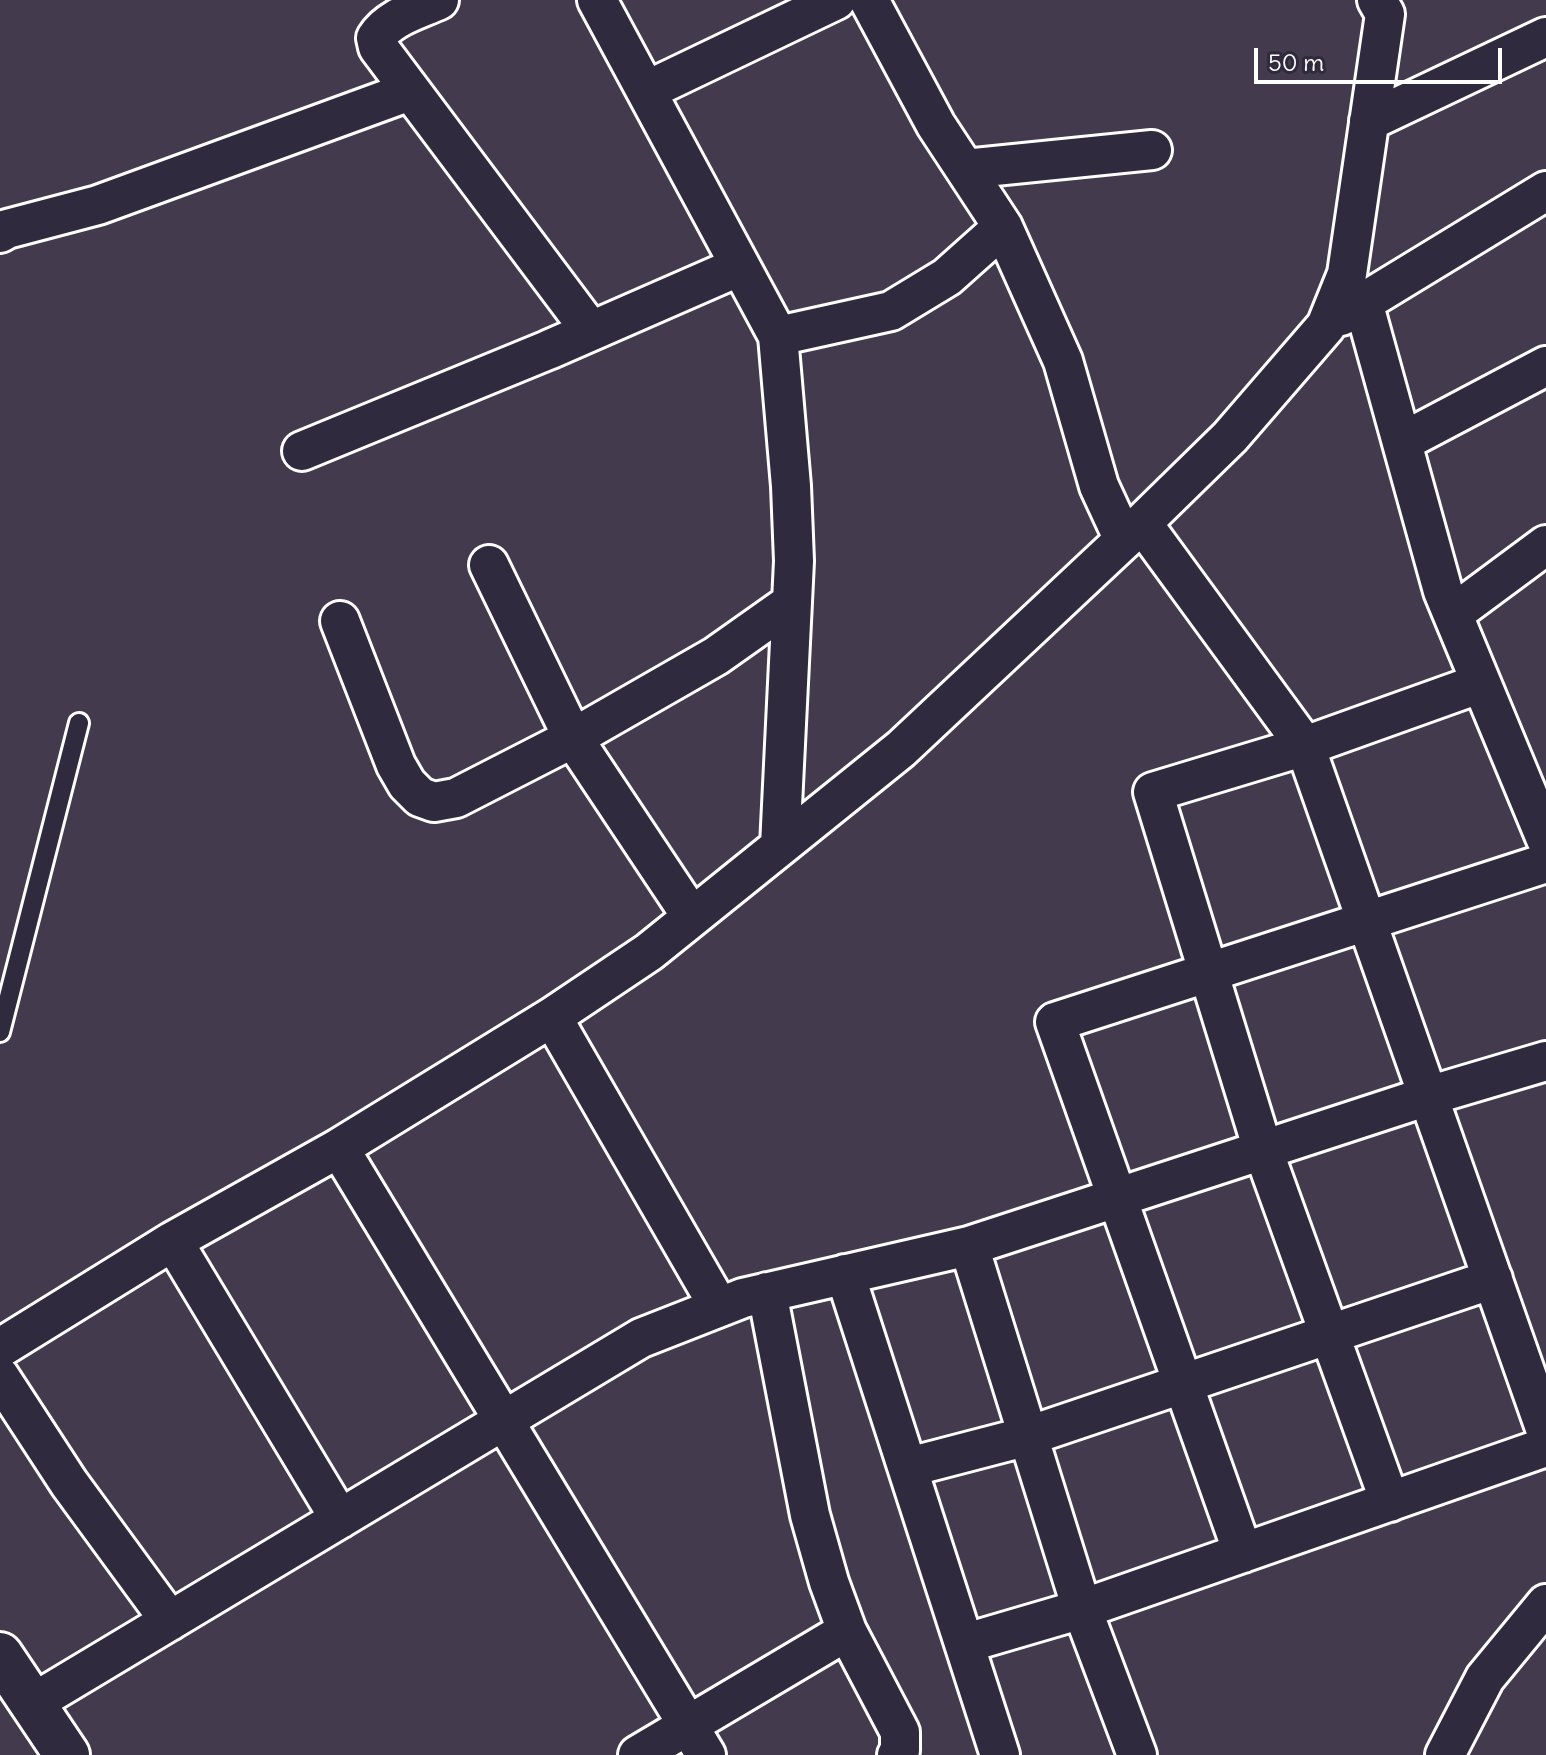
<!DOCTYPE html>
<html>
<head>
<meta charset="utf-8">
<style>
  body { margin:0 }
  #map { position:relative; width:1546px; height:1755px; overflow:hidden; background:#433a4e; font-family:Delius,sans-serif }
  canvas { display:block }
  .scale { position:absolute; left:1254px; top:48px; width:248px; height:36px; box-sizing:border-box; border:4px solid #fff; border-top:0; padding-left:10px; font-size:24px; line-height:28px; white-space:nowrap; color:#fff; -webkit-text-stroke:6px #2f2a3d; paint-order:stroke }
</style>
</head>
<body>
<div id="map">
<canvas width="1546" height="1755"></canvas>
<div class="scale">50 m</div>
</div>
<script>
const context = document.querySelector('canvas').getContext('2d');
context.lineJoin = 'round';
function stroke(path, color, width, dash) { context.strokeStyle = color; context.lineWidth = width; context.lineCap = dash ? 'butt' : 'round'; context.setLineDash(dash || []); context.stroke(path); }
const service = new Path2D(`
  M 0,1032 L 79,723`);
const minor = new Path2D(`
  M 439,0 C 418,10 389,17 376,38 L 378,47 L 591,331
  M 597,0 L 778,336 L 791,486 L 794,561 L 780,846
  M 869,0 L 936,125 L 1003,227 L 1063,361 L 1099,486 L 1124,540
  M 646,91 L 836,0
  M 1369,121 L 1546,37
  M 965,169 L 1152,150
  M 0,233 L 7,229 L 98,205 L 410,91
  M 1363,302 L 1443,591 L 1546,839
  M 1341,316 L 1546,191
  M 778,336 L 891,311 L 947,277 L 1003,227
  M 1402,442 L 1546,366
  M 302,451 L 548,350 L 740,266
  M 1142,523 L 1305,746 L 1546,1431
  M 489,565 L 573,738 L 692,917
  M 1453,614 L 1546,545
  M 340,621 L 396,765 L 407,784 L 420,797 L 434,802 L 456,798 L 573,738 L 716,656 L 791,603
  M 552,1017 L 719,1307
  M 339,1148 L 706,1755
  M 173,1241 L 340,1519
  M 845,1274 L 1000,1755
  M 767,1292 L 810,1515 L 829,1582 L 847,1631 L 900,1732 L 900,1750 L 897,1755
  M 0,1348 L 173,1241 L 339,1148 L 552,1017 L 649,952 L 901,749 L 1142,523 L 1230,437 L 1326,326 L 1347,274 L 1385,14 L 1377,0
  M 0,1377 L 69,1483 L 170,1621
  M 909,1467 L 1028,1436 L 1493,1279
  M 1390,1502 L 1263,1150 L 1153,792 L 1305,746 L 1481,683
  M 1243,1553 L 1055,1022 L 1546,863
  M 966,1643 L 1082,1609 L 969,1246 L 1428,1096 L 1546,1061
  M 33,1703 L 641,1338 L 743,1298 L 969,1246
  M 638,1755 L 847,1631
  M 1137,1755 L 1082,1609 L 1546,1447
  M 1445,1755 L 1485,1678 L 1546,1604`);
const secondary = new Path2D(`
  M 0,1655 L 67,1755`);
stroke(service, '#fff', 24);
stroke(minor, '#fff', 44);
stroke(secondary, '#fff', 50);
stroke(service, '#2f2a3d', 18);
stroke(minor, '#2f2a3d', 38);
stroke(secondary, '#2f2a3d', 44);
</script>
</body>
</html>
